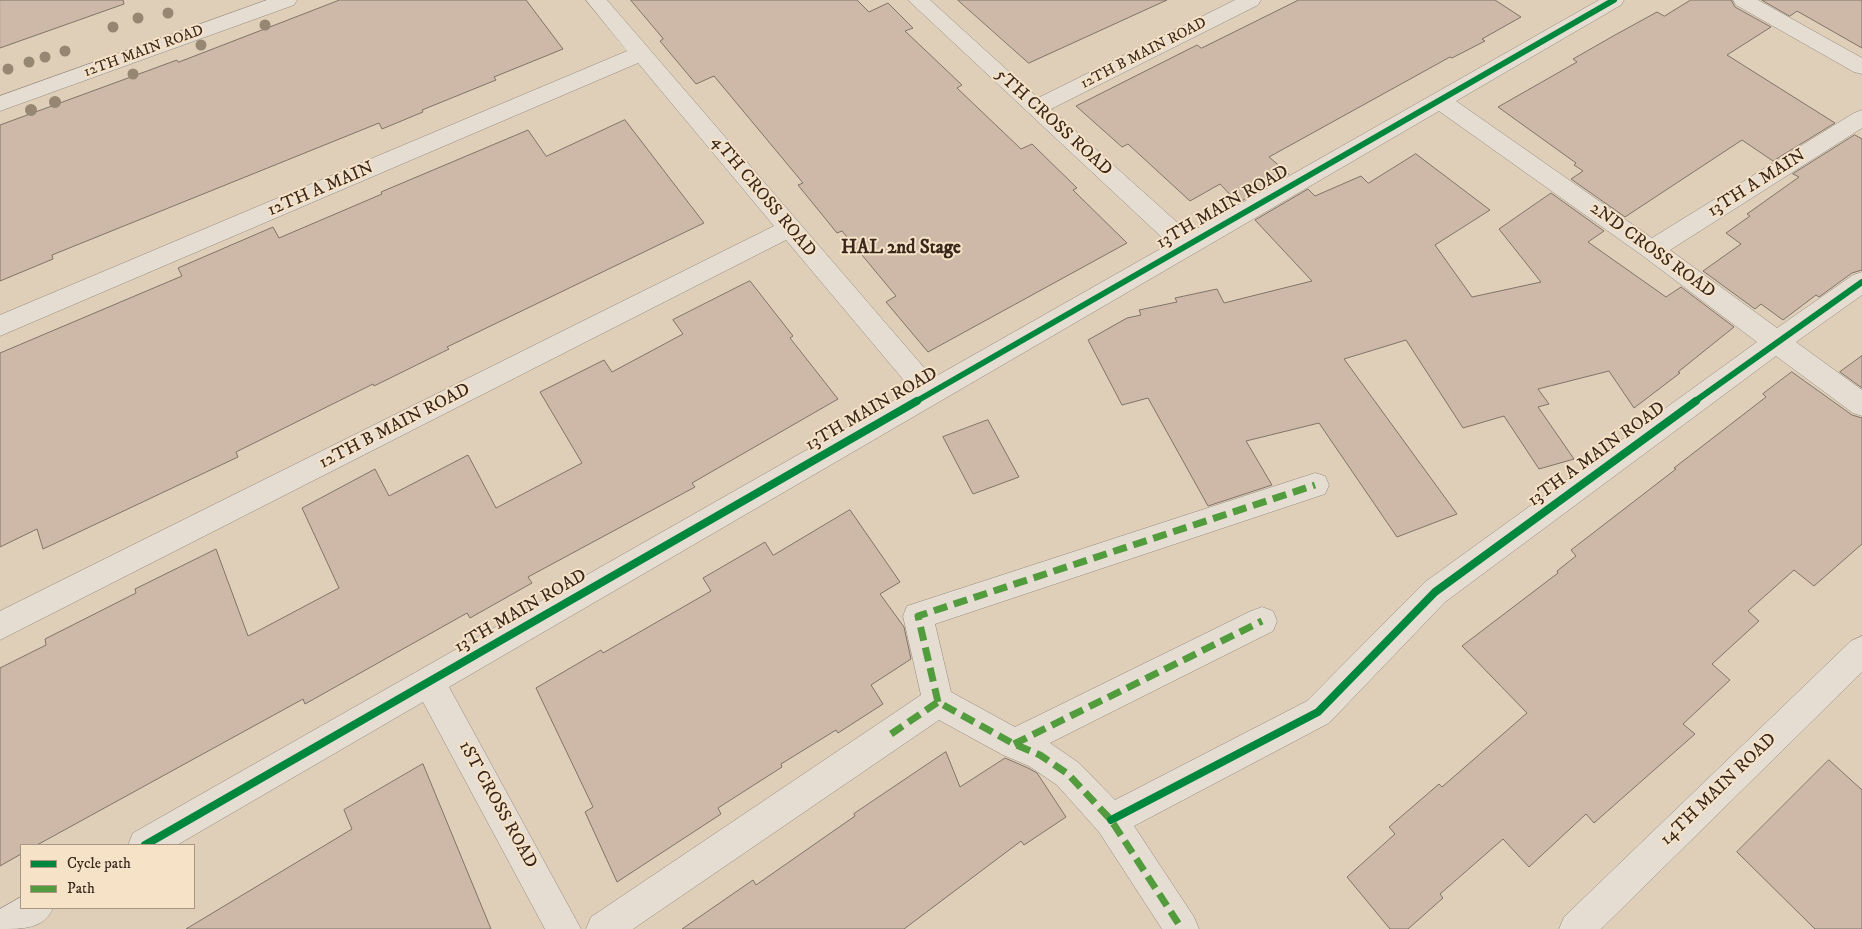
<!DOCTYPE html>
<html>
<head>
<meta charset="utf-8">
<style>
  body { margin:0 }
  #map { position:relative; width:1862px; height:929px; overflow:hidden; background:#dfcfb9; font-family:"IM FELL DW Pica",serif }
  canvas { display:block }
  .legend { position:absolute; left:20px; top:844px; width:175px; height:65px; box-sizing:border-box; background:#f5e2c7; border:1px solid #aa9783; margin:0; padding:6px 9px; list-style:none; font-size:15px; color:#39271c }
  .legend li { display:flex; align-items:center; gap:10px; height:25px }
  .legend b { width:25px; border:1px solid #aa9783 }
</style>
</head>
<body>
<div id="map">
<canvas width="1862" height="929"></canvas>
<ul class="legend">
<li><b style="height:6px;background:#00873e"></b>Cycle path</li>
<li><b style="height:6px;background:#529c3e"></b>Path</li>
</ul>
</div>
<script>
const context = document.querySelector('canvas').getContext('2d');
context.lineJoin = 'round';
function paint(path, color) { context.fillStyle = color; context.fill(path, 'evenodd'); }
function stroke(path, color, width, dash) { context.strokeStyle = color; context.lineWidth = width; context.lineCap = dash ? 'butt' : 'round'; context.setLineDash(dash || []); context.stroke(path); }
function drawText(font, color, halo, rows, align = 'center') {
  context.font = font + ' "IM FELL DW Pica",serif'; context.lineWidth = 4; context.setLineDash([]); context.textBaseline = 'middle'; context.strokeStyle = halo; context.fillStyle = color; for (const [text, x, y, turn = 0] of rows) {
    context.save(); context.translate(x, y); context.rotate((+turn || 0) * Math.PI / 180); context.textAlign = isNaN(turn) ? turn : align; if (halo) context.strokeText(text, 0, 0); context.fillText(text, 0, 0); context.restore();
  }
}
const building = new Path2D(`
  M 0,0 L 123,0 L 124,4 L 0,48 Z
  M 340,0 L 526,0 L 563,49 L 494,77 L 496,80 L 422,110 L 423,112 L 382,129 L 379,123 L 52,255 L 53,259 L 0,281 L 0,125 L 177,60 L 178,62 Z
  M 631,0 L 857,0 L 869,12 L 888,3 L 913,28 L 905,31 L 962,85 L 957,88 L 1021,149 L 1032,144 L 1077,188 L 1073,190 L 1127,243 L 928,352 L 886,302 L 896,296 L 842,231 L 837,233 L 798,185 L 803,183 L 714,76 L 696,84 L 660,41 L 663,39 Z
  M 958,0 L 1167,0 L 1029,63 Z
  M 1299,0 L 1495,0 L 1521,17 L 1482,39 L 1485,41 L 1452,58 L 1450,57 L 1269,157 L 1289,174 L 1238,203 L 1220,184 L 1190,201 L 1128,144 L 1122,147 L 1076,106 L 1197,45 L 1201,48 Z
  M 1691,0 L 1731,0 L 1735,7 L 1771,27 L 1727,55 L 1835,123 L 1773,161 L 1742,140 L 1625,217 L 1571,179 L 1583,171 L 1574,165 L 1576,163 L 1498,107 L 1577,62 L 1573,59 L 1615,35 L 1657,12 L 1664,16 Z
  M 1762,0 L 1862,0 L 1862,48 L 1797,11 L 1790,16 Z
  M 625,120 L 704,223 L 447,347 L 449,349 L 374,386 L 373,384 L 236,452 L 238,457 L 43,549 L 37,529 L 0,547 L 0,353 L 182,276 L 178,268 L 273,227 L 279,238 L 382,194 L 381,192 L 528,130 L 546,156 Z
  M 1855,135 L 1862,139 L 1862,270 L 1852,273 L 1819,297 L 1816,295 L 1783,320 L 1761,304 L 1755,309 L 1703,271 L 1741,244 L 1726,233 L 1750,216 L 1747,214 L 1799,177 L 1793,174 Z
  M 1416,154 L 1490,210 L 1435,245 L 1472,297 L 1541,282 L 1499,229 L 1551,193 L 1604,231 L 1588,242 L 1666,297 L 1681,287 L 1734,327 L 1678,372 L 1680,373 L 1634,408 L 1609,371 L 1538,389 L 1549,404 L 1538,407 L 1574,459 L 1539,469 L 1504,416 L 1463,428 L 1406,340 L 1344,359 L 1457,514 L 1397,537 L 1319,423 L 1246,441 L 1272,485 L 1208,506 L 1148,398 L 1122,405 L 1088,340 L 1127,318 L 1141,315 L 1139,310 L 1177,302 L 1175,298 L 1217,289 L 1224,303 L 1312,281 L 1255,220 L 1308,189 L 1315,196 L 1361,176 L 1368,183 Z
  M 750,281 L 793,336 L 790,338 L 838,399 L 692,483 L 695,487 L 528,577 L 532,583 L 470,618 L 467,613 L 305,704 L 303,699 L 37,845 L 21,845 L 21,854 L 0,866 L 0,668 L 46,645 L 45,639 L 136,593 L 135,589 L 216,549 L 248,636 L 256,632 L 339,588 L 302,508 L 375,469 L 389,496 L 468,455 L 496,508 L 582,463 L 540,392 L 604,360 L 612,372 L 683,334 L 673,320 Z
  M 1862,356 L 1862,388 L 1840,372 Z
  M 1792,372 L 1852,415 L 1862,418 L 1862,544 L 1814,586 L 1794,570 L 1748,611 L 1759,621 L 1712,664 L 1730,680 L 1683,724 L 1695,734 L 1594,823 L 1586,814 L 1529,867 L 1503,839 L 1440,894 L 1443,898 L 1408,929 L 1390,929 L 1347,877 L 1395,834 L 1389,827 L 1439,784 L 1442,787 L 1527,713 L 1462,646 L 1558,573 L 1557,571 L 1576,556 L 1571,550 L 1676,469 L 1674,468 L 1766,397 L 1763,394 Z
  M 988,420 L 1019,477 L 973,494 L 943,437 Z
  M 850,510 L 900,582 L 880,594 L 904,627 L 911,659 L 871,685 L 883,704 L 838,733 L 836,730 L 781,764 L 782,767 L 718,808 L 721,814 L 617,882 L 585,812 L 593,807 L 536,688 L 601,650 L 603,653 L 711,591 L 703,578 L 765,542 L 773,555 Z
  M 946,752 L 960,787 L 1005,758 L 1028,768 L 1037,773 L 1066,817 L 1024,845 L 1021,841 L 904,929 L 682,929 L 753,880 L 756,885 L 855,816 L 854,814 Z
  M 1829,760 L 1862,790 L 1862,929 L 1815,929 L 1737,852 Z
  M 423,764 L 491,929 L 186,929 L 352,829 L 344,810 Z`);
const minor = new Path2D(`
  M 267,0 L 297,0 L 294,5 L 0,111 L 0,96 Z
  M 586,0 L 607,0 L 933,378 L 1169,244 L 908,0 L 930,0 L 1038,98 L 1235,0 L 1261,0 L 1258,5 L 1051,109 L 1189,233 L 1599,0 L 1624,0 L 1621,5 L 1456,101 L 1652,238 L 1854,113 L 1862,110 L 1862,128 L 1670,250 L 1777,328 L 1853,275 L 1862,272 L 1862,295 L 1796,342 L 1862,390 L 1862,416 L 1853,413 L 1776,356 L 1445,602 L 1329,723 L 1134,826 L 1194,917 L 1199,929 L 1162,929 L 1099,832 L 1057,785 L 1029,766 L 1003,755 L 939,720 L 633,929 L 586,929 L 591,917 L 921,695 L 903,616 L 907,606 L 1315,473 L 1325,476 L 1329,485 L 1325,494 L 935,624 L 951,692 L 1015,727 L 1251,611 L 1262,607 L 1273,611 L 1277,621 L 1273,631 L 1050,743 L 1079,763 L 1115,800 L 1307,701 L 1425,582 L 1757,342 L 1643,256 L 1439,111 L 449,687 L 581,929 L 545,929 L 423,702 L 177,845 L 128,845 L 133,833 L 912,390 L 786,240 L 0,640 L 0,611 L 774,226 L 638,63 L 0,336 L 0,315 L 627,51 Z
  M 1733,0 L 1758,0 L 1862,58 L 1862,74 L 1854,72 L 1736,5 Z
  M 1862,636 L 1862,672 L 1601,929 L 1559,929 L 1564,917 L 1851,641 Z
  M 21,897 L 21,908 L 53,908 C 44,929 23,929 0,929 L 0,909 Z`);
const quiet = new Path2D(`
  M 938,702 L 918,616 L 1315,485
  M 891,734 L 938,702 L 1014,744 L 1040,755 L 1068,774 L 1111,820 L 1182,929
  M 1014,744 L 1262,621`);
const cyclewayFar1 = new Path2D(`
  M 915,402 L 1614,0
  M 1694,402 L 1862,282`);
const cycleway = new Path2D(`
  M 1111,820 L 1318,712 L 1435,592 L 1696,401
  M 145,845 L 917,401`);
const trees = [
  [168,13,5.5],
  [138,18,5.5],
  [265,25,5.5],
  [113,27,5.5],
  [201,45,5.5],
  [65,51,5.5],
  [45,57,5.5],
  [29,62,5.5],
  [8,69,5.5],
  [133,74,5.5],
  [55,102,6],
  [31,110,6]
];
const farStreetnames = [
  ["12TH MAIN ROAD",144,52,-20],
  ["12TH B MAIN ROAD",1144,54,-27]
];
const streetNames = [
  ["5TH CROSS ROAD",1053,123,42],
  ["13TH A MAIN",1757,184,-32],
  ["12TH A MAIN",321,190,-23],
  ["4TH CROSS ROAD",763,197,50],
  ["13TH MAIN ROAD",1223,208,-30],
  ["2ND CROSS ROAD",1652,251,36],
  ["13TH MAIN ROAD",872,410,-30],
  ["12TH B MAIN ROAD",395,427,-27],
  ["13TH A MAIN ROAD",1597,455,-36],
  ["13TH MAIN ROAD",521,612,-30],
  ["14TH MAIN ROAD",1719,790,-44],
  ["1ST CROSS ROAD",497,805,61]
];
const neighbourhoodNames = [
  ["HAL 2nd Stage",901,249]
];
paint(building, '#ceb9a8');
stroke(building, '#7f7468', 1);
stroke(minor, '#958a7d', 1);
paint(minor, '#e5ddd2');
stroke(quiet, '#529c3e', 7, [14, 7]);
stroke(cyclewayFar1, '#00873e', 6);
stroke(cycleway, '#00873e', 8);
context.fillStyle = '#958772';
for (const [x, y, r] of trees) { context.beginPath(); context.arc(x, y, r, 0, 2 * Math.PI); context.fill(); }
drawText('15px', '#39271c', '#f5e2c7', farStreetnames);
drawText('18px', '#39271c', '#f5e2c7', streetNames);
drawText('bold 19px', '#39271c', '#f5e2c7', neighbourhoodNames);
</script>
</body>
</html>
